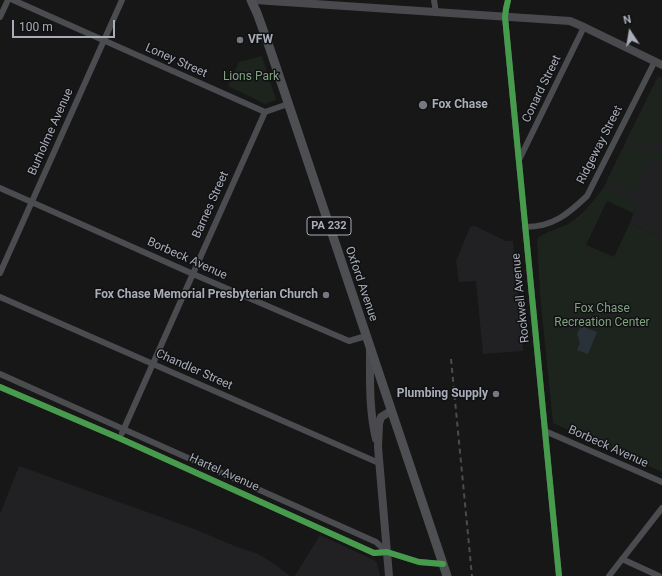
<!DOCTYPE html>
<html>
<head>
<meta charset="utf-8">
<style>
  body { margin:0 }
  #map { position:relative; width:662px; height:576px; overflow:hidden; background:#171717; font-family:Roboto,sans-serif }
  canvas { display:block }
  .north { position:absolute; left:610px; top:12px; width:40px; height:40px; -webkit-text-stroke:3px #111113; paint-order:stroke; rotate:348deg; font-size:11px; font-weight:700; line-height:16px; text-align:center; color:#a8adb8 }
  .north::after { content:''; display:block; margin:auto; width:14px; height:18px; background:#a8adb8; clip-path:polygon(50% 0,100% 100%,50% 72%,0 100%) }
  .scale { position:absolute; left:12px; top:20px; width:103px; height:18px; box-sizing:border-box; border:2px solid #a8adb8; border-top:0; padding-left:5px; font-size:12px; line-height:14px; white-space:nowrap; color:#a8adb8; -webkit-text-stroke:3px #111113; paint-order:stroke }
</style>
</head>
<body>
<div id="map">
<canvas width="662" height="576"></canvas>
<div class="north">N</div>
<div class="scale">100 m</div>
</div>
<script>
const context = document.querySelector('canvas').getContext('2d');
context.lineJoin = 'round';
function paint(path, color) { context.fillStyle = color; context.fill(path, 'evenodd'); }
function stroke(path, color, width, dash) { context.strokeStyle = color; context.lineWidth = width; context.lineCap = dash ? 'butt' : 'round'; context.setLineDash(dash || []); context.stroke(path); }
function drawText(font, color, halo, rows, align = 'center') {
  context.font = font + ' Roboto,sans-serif'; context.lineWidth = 3; context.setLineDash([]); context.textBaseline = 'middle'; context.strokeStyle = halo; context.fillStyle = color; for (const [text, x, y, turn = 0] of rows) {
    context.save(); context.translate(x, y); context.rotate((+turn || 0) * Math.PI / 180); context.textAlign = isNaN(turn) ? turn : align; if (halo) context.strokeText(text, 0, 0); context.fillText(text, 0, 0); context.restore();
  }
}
const built = new Path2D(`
  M 658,76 L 662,78 L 662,237 L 630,223 L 637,203 L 604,187 Z
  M 475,226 L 506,241 L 513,241 L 523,351 L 483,354 L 476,281 L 459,282 L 456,261 L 470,227 Z
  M 19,466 L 197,530 L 237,547 L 258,554 L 273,563 L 290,576 L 0,576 L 0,514 Z
  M 320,535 L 372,559 L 377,563 L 380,576 L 295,576 Z`);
const green = new Path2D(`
  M 262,56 L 276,100 L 265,104 L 228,86 L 239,62 Z
  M 657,79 L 662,93 L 662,141 C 649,146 640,144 627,139 Z
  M 625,144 C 636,149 649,152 662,150 L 662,160 L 657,161 L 651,159 L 634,193 L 633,193 L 607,180 Z
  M 604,187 L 638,203 L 633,213 L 607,201 L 586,245 L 614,257 L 630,223 L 662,237 L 662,472 L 553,423 L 540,294 L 537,239 C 541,233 562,228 570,223 C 584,213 594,201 604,187 Z`);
const water = new Path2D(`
  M 581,326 L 597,332 L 588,354 L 577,350 L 580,343 L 577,334 Z`);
const street = new Path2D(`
  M 13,0 L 265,112 L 288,104
  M 434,0 L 436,13
  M 508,0 L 506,9 L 505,17 L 559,576
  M 0,17 L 8,0
  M 519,160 L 584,27
  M 0,188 L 193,274 L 349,341 L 366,336
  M 525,227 C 553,227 568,214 587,196 L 655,61
  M 0,273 L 122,0
  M 0,297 L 379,463
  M 0,374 L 376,542 L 387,552
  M 0,387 L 119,438 L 374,553 L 387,552 L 419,562 L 443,564
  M 545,431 L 662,482
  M 122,433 L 265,112
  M 622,559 L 659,576
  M 609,576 L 662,508`);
const secondary = new Path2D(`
  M 255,0 L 570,21 L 584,27 L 662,65
  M 370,351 C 370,380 369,410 376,439
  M 389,576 L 378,447 L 379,424 L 381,417 L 391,411`);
const primary = new Path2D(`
  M 251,0 L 257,13 L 270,49 L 447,576`);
const rail = new Path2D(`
  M 451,359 L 472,576`);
const cycleway = new Path2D(`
  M 508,0 L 506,9 L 505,17 L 559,576
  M 0,387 L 119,438 L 374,553 L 387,552 L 419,562 L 443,564`);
const markers = [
  [240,40,4,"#757880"],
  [423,105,5,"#757880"],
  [326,295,4,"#757880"],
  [496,394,4,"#757880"]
];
const shields = [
  [329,226,44]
];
const shieldNames = [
  ["PA 232",329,226]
];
const poiNames = [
  ["VFW",248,40],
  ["Fox Chase",432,105],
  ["Fox Chase Memorial Presbyterian Church",318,295,"right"],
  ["Plumbing Supply",488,394,"right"]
];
const streetNames = [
  ["Loney Street",176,61,24],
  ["Conard Street",542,89,-64],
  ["Burholme Avenue",51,132,-66],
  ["Ridgeway Street",600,145,-63],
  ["Barnes Street",211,205,-66],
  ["Borbeck Avenue",187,259,24],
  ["Oxford Avenue",361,284,71],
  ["Rockwell Avenue",521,298,-96],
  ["Chandler Street",194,370,24],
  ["Borbeck Avenue",608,447,24],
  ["Hartel Avenue",224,473,24]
];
const parkNames = [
  ["Lions Park",251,77],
  ["Fox Chase",602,309],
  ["Recreation Center",602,323]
];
paint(built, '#212123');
paint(green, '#1d241e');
paint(water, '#2a3239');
stroke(street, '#4b4c50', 6);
stroke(secondary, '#4a4a4e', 8);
stroke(primary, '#4d4f52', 9);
stroke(rail, '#4b4c4f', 2, [5, 4]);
stroke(cycleway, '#469c4c', 6);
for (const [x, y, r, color] of markers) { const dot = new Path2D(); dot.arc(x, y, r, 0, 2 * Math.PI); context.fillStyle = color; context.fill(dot); stroke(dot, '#111113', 1.5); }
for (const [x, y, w] of shields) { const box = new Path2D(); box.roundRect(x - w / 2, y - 9, w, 18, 3); context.fillStyle = '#111113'; context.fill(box); stroke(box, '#a8adb8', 1); }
drawText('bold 11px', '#a8adb8', null, shieldNames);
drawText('bold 12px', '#a8adb8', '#111113', poiNames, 'left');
drawText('12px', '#a8adb8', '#111113', streetNames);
drawText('12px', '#7fa381', '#111113', parkNames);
</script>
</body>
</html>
